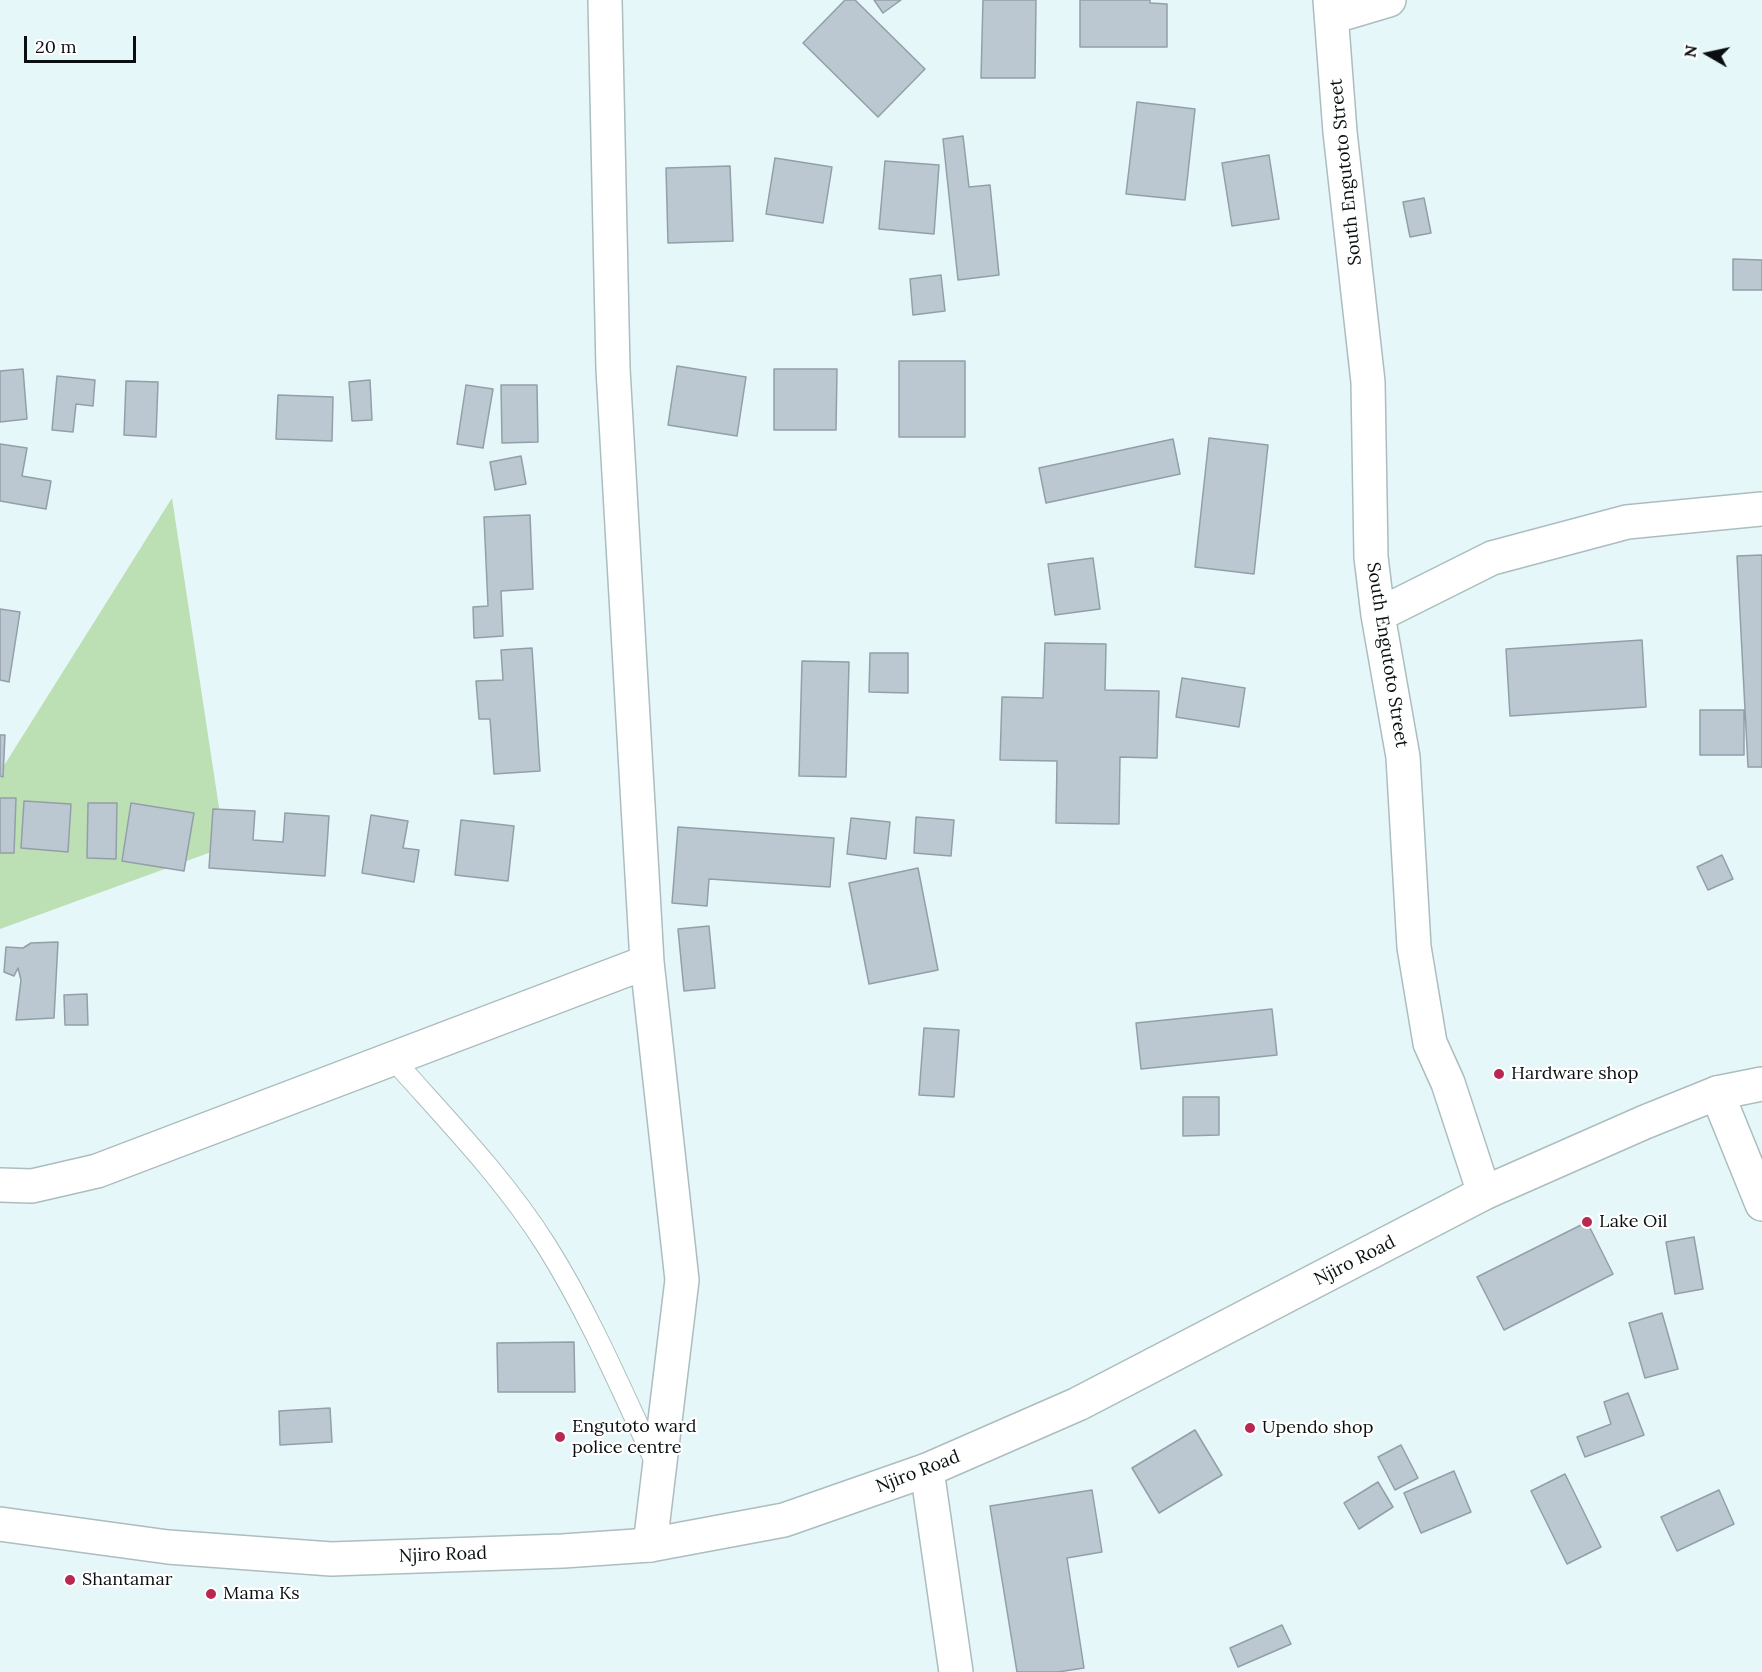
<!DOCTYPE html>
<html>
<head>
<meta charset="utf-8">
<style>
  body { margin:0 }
  #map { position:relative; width:1762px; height:1672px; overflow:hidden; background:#e5f7f9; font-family:Lora,serif }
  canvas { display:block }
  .north { position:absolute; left:1678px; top:24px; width:60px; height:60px; -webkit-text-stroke:4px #fff; paint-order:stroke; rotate:279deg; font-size:16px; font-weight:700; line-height:24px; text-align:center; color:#0a1011 }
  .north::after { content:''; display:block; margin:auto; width:21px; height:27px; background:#0a1011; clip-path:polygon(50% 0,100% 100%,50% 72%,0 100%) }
  .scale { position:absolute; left:24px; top:36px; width:112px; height:27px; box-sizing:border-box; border:3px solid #0a1011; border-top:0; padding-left:8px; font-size:18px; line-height:21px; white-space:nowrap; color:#0a1011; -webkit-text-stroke:4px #fff; paint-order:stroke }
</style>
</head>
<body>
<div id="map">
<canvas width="1762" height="1672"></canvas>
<div class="north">N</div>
<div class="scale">20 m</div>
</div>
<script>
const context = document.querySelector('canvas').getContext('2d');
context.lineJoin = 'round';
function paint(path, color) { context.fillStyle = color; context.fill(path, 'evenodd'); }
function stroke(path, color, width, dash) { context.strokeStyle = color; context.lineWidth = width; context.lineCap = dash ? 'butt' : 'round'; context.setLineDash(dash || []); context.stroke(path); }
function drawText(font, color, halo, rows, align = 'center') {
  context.font = font + ' Lora,serif'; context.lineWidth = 4.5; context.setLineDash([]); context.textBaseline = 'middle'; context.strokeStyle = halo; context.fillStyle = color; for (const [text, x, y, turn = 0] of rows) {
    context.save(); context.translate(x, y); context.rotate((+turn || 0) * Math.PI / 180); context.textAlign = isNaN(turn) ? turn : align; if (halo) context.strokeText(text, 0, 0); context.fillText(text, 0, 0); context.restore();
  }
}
const green = new Path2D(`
  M 172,498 L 225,847 L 0,929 L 0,772 Z`);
const building = new Path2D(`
  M 845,0 L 855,0 L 925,69 L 878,117 L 803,43 Z
  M 874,0 L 901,0 L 883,13 Z
  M 983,0 L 1036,0 L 1035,78 L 981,78 Z
  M 1080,0 L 1150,0 L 1150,3 L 1167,4 L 1167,47 L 1080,47 Z
  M 1137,102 L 1195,109 L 1185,200 L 1126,194 Z
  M 963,136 L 969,187 L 990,185 L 999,275 L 958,280 L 943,139 Z
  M 1269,155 L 1279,219 L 1232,226 L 1222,163 Z
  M 775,158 L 832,167 L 823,223 L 766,214 Z
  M 885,161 L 939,165 L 934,234 L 879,229 Z
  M 730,166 L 733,241 L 668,243 L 666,168 Z
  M 1424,198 L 1431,233 L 1410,237 L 1403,202 Z
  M 1733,259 L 1762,260 L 1762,290 L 1733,290 Z
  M 941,275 L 945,311 L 913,315 L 910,279 Z
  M 899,361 L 965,361 L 965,437 L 899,437 Z
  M 677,366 L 746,377 L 737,436 L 668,425 Z
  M 23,369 L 27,419 L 0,422 L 0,371 Z
  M 774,369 L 837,369 L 836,430 L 774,430 Z
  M 57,376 L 95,380 L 93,406 L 76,404 L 73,432 L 52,430 Z
  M 370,380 L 372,420 L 352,421 L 349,382 Z
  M 126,381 L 158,382 L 156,437 L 124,435 Z
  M 466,385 L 493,389 L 483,448 L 457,444 Z
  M 501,385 L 537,385 L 538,442 L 502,443 Z
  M 278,395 L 333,397 L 332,441 L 276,439 Z
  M 1209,438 L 1268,445 L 1254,574 L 1195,567 Z
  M 1173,439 L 1180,474 L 1046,503 L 1039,468 Z
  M 0,444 L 27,448 L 22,476 L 51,481 L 46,509 L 0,501 Z
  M 521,456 L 526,484 L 495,490 L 490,462 Z
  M 530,515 L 533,589 L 501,591 L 503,636 L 474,638 L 473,607 L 488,606 L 484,517 Z
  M 1762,555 L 1762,767 L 1748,767 L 1737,556 Z
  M 1093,558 L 1100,609 L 1055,615 L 1048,564 Z
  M 0,609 L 20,612 L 9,682 L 0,680 Z
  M 1642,640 L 1646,707 L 1510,716 L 1506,649 Z
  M 1045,643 L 1106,644 L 1105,690 L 1159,691 L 1157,758 L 1120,757 L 1119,824 L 1056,823 L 1057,761 L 1000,760 L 1002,697 L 1043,698 Z
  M 532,648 L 540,771 L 494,774 L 490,719 L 479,719 L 476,681 L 503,680 L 501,650 Z
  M 870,653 L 908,653 L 908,693 L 869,692 Z
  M 802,661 L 849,662 L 846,777 L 799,776 Z
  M 1182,678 L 1245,688 L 1239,727 L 1176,717 Z
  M 1700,710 L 1744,710 L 1744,755 L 1700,755 Z
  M 0,735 L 5,735 L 3,777 L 0,776 Z
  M 0,798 L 16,798 L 14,853 L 0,853 Z
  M 24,801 L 71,804 L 68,852 L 21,848 Z
  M 88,803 L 117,803 L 116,859 L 87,858 Z
  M 131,803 L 194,813 L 184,871 L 122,861 Z
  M 213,809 L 255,811 L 253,840 L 283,842 L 285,813 L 329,816 L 325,876 L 209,868 Z
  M 371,815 L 408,821 L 403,848 L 419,850 L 414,882 L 362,873 Z
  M 916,817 L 954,820 L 951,856 L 914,853 Z
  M 851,818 L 890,822 L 886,859 L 847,854 Z
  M 461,820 L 514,826 L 508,881 L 455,875 Z
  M 678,827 L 834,838 L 830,887 L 709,879 L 707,906 L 672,903 Z
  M 1722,855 L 1733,879 L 1708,890 L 1697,867 Z
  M 918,868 L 938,970 L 869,984 L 849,883 Z
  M 709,926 L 715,988 L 684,991 L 678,929 Z
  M 58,942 L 54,1018 L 16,1020 L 21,980 L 18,968 L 14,976 L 4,972 L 6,947 L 23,948 L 31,943 Z
  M 87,994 L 88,1025 L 65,1025 L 64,995 Z
  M 1272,1009 L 1277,1055 L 1141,1069 L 1136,1023 Z
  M 924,1028 L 959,1030 L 954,1097 L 919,1095 Z
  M 1183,1097 L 1219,1097 L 1219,1135 L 1183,1136 Z
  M 1587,1222 L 1613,1274 L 1504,1330 L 1477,1277 Z
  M 1694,1237 L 1703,1289 L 1675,1294 L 1666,1242 Z
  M 1662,1313 L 1678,1369 L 1645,1378 L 1629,1323 Z
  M 574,1342 L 575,1392 L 498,1392 L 497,1343 Z
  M 1628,1393 L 1644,1435 L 1585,1457 L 1577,1437 L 1611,1424 L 1604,1402 Z
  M 330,1408 L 332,1442 L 280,1445 L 279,1411 Z
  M 1195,1430 L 1222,1475 L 1159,1513 L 1132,1468 Z
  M 1401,1445 L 1418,1478 L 1395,1490 L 1378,1457 Z
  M 1454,1471 L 1471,1512 L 1421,1533 L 1404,1493 Z
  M 1565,1474 L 1601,1547 L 1567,1564 L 1531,1491 Z
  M 1378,1482 L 1393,1507 L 1359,1529 L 1344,1503 Z
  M 1092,1490 L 1102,1552 L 1067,1558 L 1084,1668 L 1058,1672 L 1017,1672 L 990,1506 Z
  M 1719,1490 L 1734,1524 L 1677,1551 L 1661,1517 Z
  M 1282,1625 L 1291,1644 L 1238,1667 L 1230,1648 Z`);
const service = new Path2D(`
  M 392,1058 C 446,1119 503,1177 546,1245 C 590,1315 622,1391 657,1466`);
const minor = new Path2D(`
  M 605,0 L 613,369 L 647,962 L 682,1280 L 650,1545
  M 1330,0 L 1340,132 L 1368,382 L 1371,557 L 1378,615 L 1403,757 L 1414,947 L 1430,1043 L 1448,1083 L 1484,1193
  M 1332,17 L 1389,0
  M 1378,615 L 1492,558 L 1627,522 L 1762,509
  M 1717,1093 L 1762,1204
  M 0,1185 L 32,1186 L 97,1171 L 647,962
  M 927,1470 L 956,1672`);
const tertiary = new Path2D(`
  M 0,1524 L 168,1547 L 331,1559 L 563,1551 L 650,1545 L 784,1520 L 927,1470 L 1078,1404 L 1484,1193 L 1645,1122 L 1717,1093 L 1762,1084`);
const markers = [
  [1499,1074,6,"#b82853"],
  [1587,1222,6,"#b82853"],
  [1250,1428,6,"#b82853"],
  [560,1437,6,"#b82853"],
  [70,1580,6,"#b82853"],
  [211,1594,6,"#b82853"]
];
const streetNames = [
  ["South Engutoto Street",1346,172,-96],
  ["South Engutoto Street",1387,655,81],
  ["Njiro Road",1355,1261,-27],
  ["Njiro Road",918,1472,-21],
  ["Njiro Road",443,1555,-2]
];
const poiNames = [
  ["Hardware shop",1511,1074],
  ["Lake Oil",1599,1222],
  ["Engutoto ward",572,1427],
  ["police centre",572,1448],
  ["Upendo shop",1262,1428],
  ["Shantamar",82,1580],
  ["Mama Ks",223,1594]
];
paint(green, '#bcdfb4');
paint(building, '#bbc8d1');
stroke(building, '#939fa8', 1.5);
stroke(service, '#acbdbf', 22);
stroke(minor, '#acbdbf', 36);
stroke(tertiary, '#acbdbf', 36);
stroke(service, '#fff', 20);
stroke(minor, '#fff', 33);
stroke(tertiary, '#fff', 33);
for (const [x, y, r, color] of markers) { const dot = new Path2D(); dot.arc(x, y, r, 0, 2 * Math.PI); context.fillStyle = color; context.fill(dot); stroke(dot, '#fff', 2); }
drawText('18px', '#0a1011', '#fff', streetNames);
drawText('18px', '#0a1011', '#fff', poiNames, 'left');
</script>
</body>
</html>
